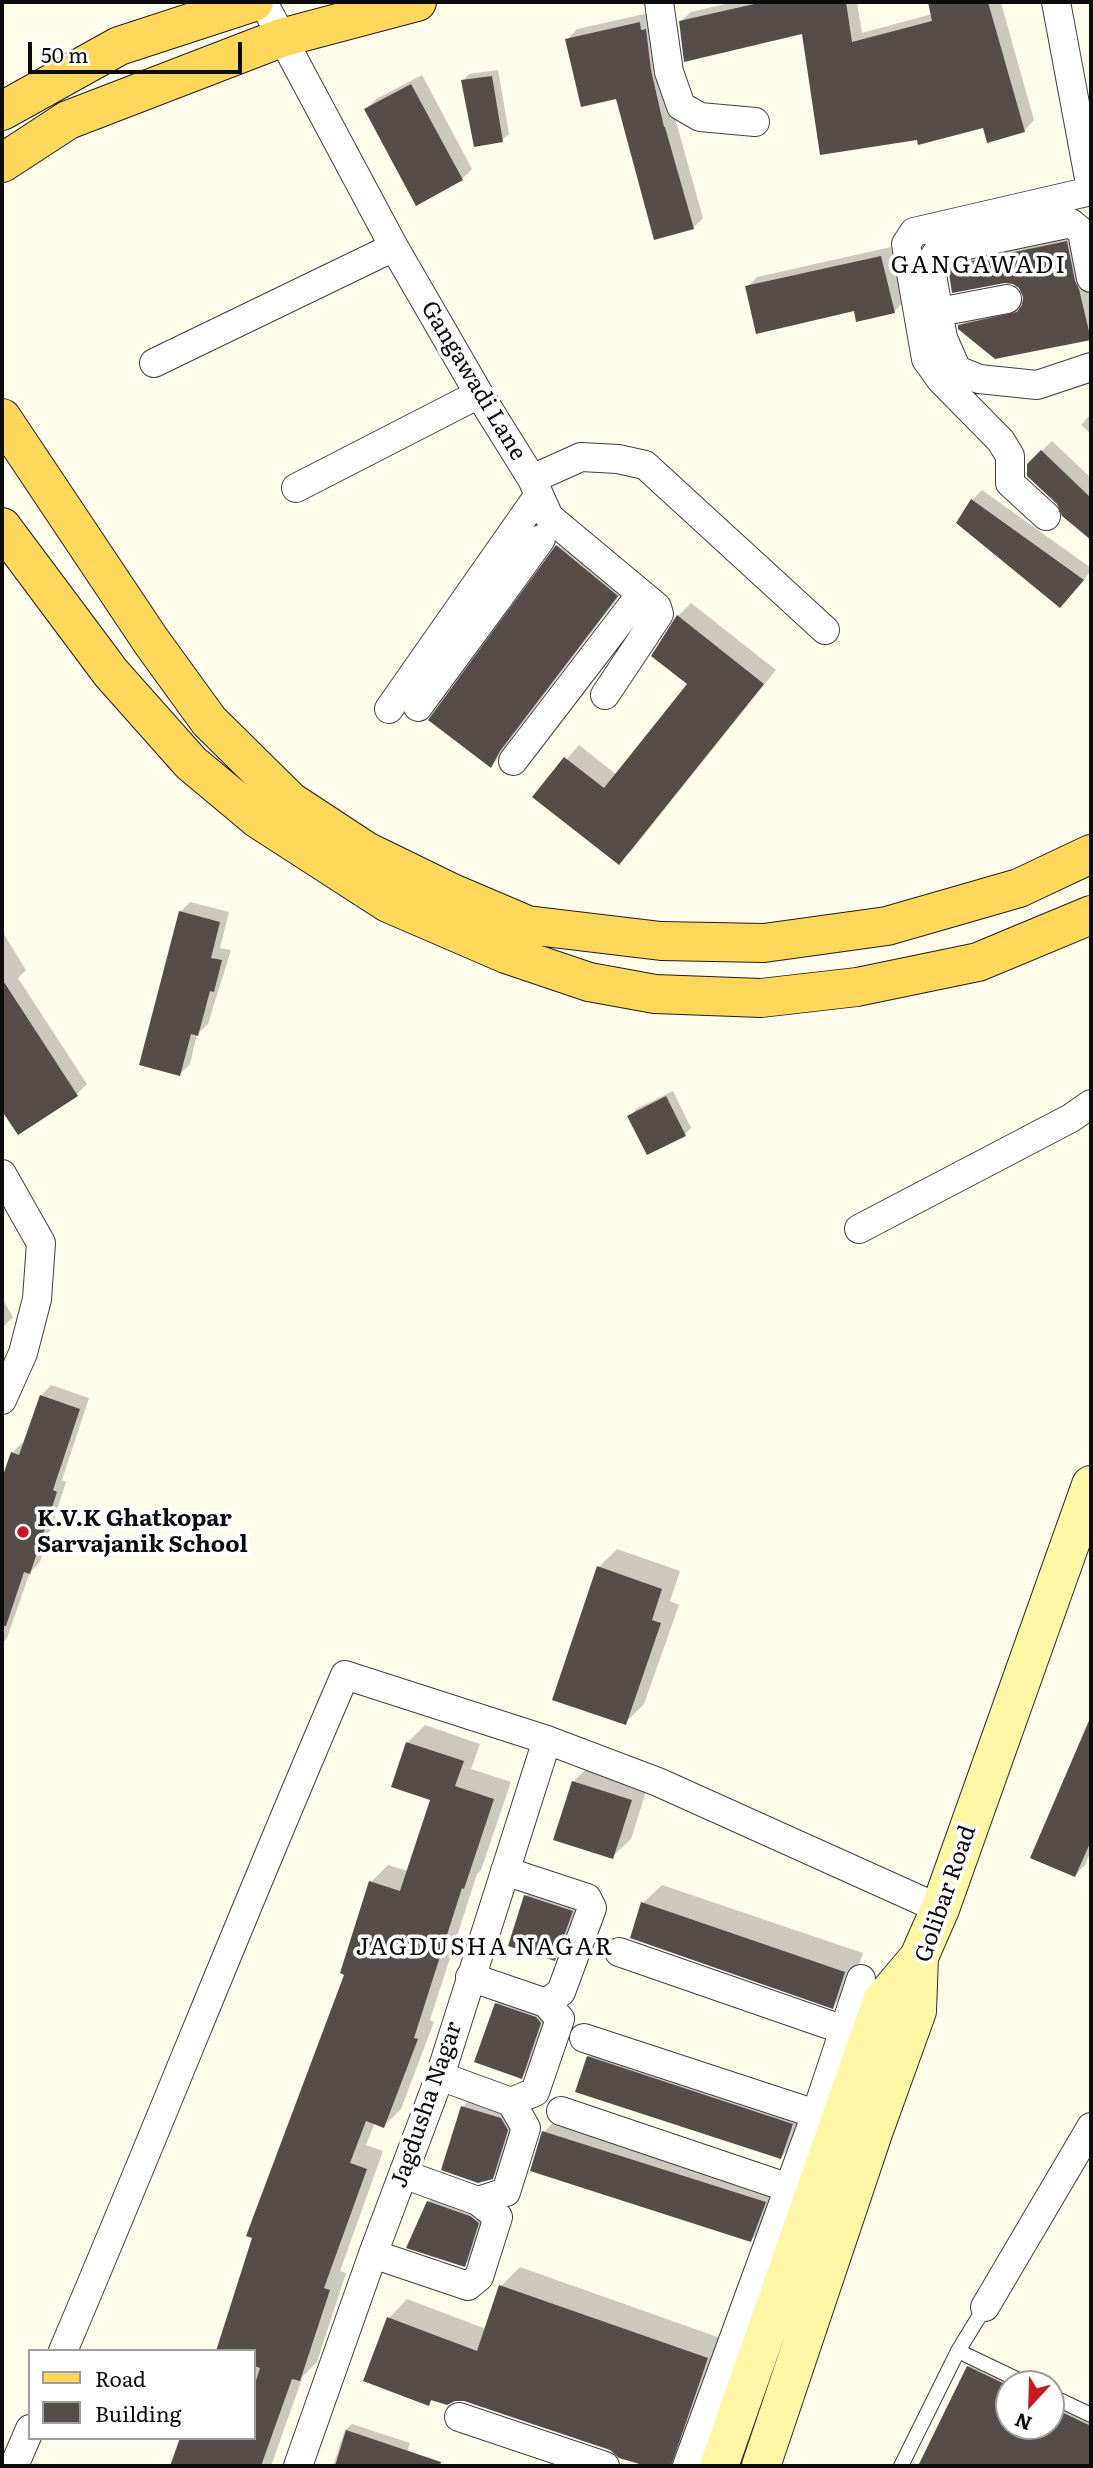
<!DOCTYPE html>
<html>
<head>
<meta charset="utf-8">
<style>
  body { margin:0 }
  #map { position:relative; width:1093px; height:2468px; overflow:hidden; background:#fffbeb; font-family:Literata,serif }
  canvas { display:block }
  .frame { position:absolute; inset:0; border:4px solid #0c0c0c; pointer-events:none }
  .legend { position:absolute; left:28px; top:2349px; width:228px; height:91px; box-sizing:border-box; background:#fff; border:2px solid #9e9e9e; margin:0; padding:9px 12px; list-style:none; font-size:21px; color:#0c0c0c }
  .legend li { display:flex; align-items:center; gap:14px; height:35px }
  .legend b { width:35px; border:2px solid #9e9e9e }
  .north { position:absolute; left:995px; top:2370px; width:70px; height:70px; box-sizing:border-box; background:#fff; border:2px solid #9e9e9e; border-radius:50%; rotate:202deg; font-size:19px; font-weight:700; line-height:28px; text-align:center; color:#0c0c0c }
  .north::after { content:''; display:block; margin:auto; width:24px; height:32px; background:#c81920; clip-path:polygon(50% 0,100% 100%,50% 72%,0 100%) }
  .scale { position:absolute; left:28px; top:42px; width:214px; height:32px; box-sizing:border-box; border:4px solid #0c0c0c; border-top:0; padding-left:9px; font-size:21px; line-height:24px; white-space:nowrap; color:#0c0c0c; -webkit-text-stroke:5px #fff; paint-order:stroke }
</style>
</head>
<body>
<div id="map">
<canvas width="1093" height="2468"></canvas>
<div class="frame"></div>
<ul class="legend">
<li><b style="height:9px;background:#ffd85b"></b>Road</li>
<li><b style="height:19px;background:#564d48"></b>Building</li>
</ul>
<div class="north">N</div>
<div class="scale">50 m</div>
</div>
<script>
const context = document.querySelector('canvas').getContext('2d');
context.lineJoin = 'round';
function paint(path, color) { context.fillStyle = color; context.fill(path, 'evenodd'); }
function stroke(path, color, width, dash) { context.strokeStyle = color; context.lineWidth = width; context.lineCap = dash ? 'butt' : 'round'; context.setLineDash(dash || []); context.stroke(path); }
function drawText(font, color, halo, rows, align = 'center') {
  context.font = font + ' Literata,serif'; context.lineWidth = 7; context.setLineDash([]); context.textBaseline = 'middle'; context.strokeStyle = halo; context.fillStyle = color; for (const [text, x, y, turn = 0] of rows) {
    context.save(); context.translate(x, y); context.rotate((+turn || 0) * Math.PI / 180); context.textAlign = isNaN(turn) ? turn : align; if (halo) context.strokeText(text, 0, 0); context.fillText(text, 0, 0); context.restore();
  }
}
const shadow = new Path2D(`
  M 734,2 L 857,2 L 862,33 L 932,14 L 930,2 L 1007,2 L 1001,3 L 1034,120 L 1024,131 L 984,126 L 918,138 L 803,32 L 680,22 L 691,12 Z
  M 649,13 L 674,118 L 675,118 L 703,218 L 693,228 L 617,97 L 567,40 L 577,29 Z
  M 498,70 L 509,134 L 502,140 L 463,81 L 469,74 Z
  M 422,75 L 472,169 L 462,179 L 366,109 L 376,99 Z
  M 1080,229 L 1091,275 L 1091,338 L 960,326 L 973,313 L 1025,301 L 1021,288 L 1014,282 L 949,267 L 963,254 Z
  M 891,247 L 904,301 L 894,312 L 747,287 L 757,277 Z
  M 1091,414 L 1091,434 L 1081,425 Z
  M 1052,441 L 1091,478 L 1091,538 L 1064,515 L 1059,503 L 1028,464 Z
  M 982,490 L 1091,568 L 1091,571 L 1070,596 L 959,522 L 972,500 Z
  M 571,533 L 630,582 L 513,736 L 504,753 L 490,766 L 431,719 L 557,546 Z
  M 691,603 L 776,670 L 632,850 L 619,863 L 535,796 L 579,745 L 617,775 L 689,684 L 678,616 Z
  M 190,902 L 229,912 L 220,948 L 231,950 L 208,1024 L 197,1034 L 190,1064 L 180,1074 L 180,912 Z
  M 2,931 L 26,970 L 18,978 L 87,1084 L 77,1094 L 18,1133 L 2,1107 Z
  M 673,1091 L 691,1128 L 685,1134 L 630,1116 L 636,1109 Z
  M 2,1298 L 13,1317 L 2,1328 Z
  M 51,1385 L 89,1398 L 62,1480 L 66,1482 L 40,1562 L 30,1572 L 7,1638 L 2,1644 L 2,1484 L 12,1453 L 22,1443 L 25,1444 L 41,1396 Z
  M 617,1549 L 680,1571 L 670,1601 L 679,1605 L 644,1704 L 625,1723 L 599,1567 Z
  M 425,1725 L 480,1744 L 471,1769 L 511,1782 L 481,1870 L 477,1874 L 430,2020 L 434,2022 L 401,2109 L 384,2126 L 375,2122 L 366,2145 L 383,2151 L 340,2271 L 346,2273 L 317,2362 L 303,2376 L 271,2466 L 206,2466 L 215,2438 L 254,2438 L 254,2351 L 371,1882 L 388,1865 L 408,1871 L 432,1799 L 407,1743 Z
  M 1091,1732 L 1091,1851 L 1085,1865 L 1075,1875 L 1082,1741 Z
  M 592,1763 L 649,1782 L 631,1839 L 612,1857 L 573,1782 Z
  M 545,1877 L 591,1892 L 573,1940 L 554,1959 L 526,1896 Z
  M 662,1885 L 863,1953 L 851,1988 L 832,2007 L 643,1903 Z
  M 515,1985 L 555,1999 L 540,2058 L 521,2077 L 496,2004 Z
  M 607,2039 L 810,2105 L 799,2138 L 781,2157 L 588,2057 Z
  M 481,2088 L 520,2100 L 511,2158 L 492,2177 L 463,2107 Z
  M 562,2113 L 783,2184 L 770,2222 L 751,2240 L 544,2132 Z
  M 448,2183 L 496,2204 L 483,2247 L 464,2265 L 429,2202 Z
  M 520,2267 L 726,2340 L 679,2466 L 652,2466 L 620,2456 L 611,2449 L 465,2400 L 433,2399 L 428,2404 L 389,2318 L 407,2299 L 486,2329 L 501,2286 Z
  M 981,2353 L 1045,2384 L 1009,2384 L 1009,2426 L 1051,2426 L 1051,2387 L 1091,2407 L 1091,2466 L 919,2466 L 968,2367 Z
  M 352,2424 L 410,2443 L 402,2466 L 333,2466 L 345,2430 Z`);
const building = new Path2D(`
  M 763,2 L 846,2 L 852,42 L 932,21 L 928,2 L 988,2 L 1025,132 L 987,143 L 983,128 L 918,145 L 917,140 L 820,155 L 802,34 L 684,62 L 679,21 Z
  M 640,22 L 641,30 L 646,29 L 651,70 L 664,127 L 665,127 L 694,229 L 654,240 L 616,99 L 581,107 L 565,39 Z
  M 492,76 L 503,142 L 474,147 L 461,80 Z
  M 411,84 L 463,180 L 416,206 L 364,109 Z
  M 1067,241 L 1075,281 L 1079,289 L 1091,340 L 995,359 L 958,329 L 958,325 L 1017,312 L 1022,305 L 1023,297 L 1019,288 L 1013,284 L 1005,283 L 952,293 L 948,266 Z
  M 881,256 L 895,313 L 856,322 L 854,311 L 756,334 L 745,286 Z
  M 1041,450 L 1091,498 L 1091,540 L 1062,516 L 1057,504 L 1027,476 L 1027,464 Z
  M 971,499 L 1084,580 L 1060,608 L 956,523 Z
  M 556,545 L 618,596 L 500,751 L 491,768 L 428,720 Z
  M 677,615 L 764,684 L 619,865 L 532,797 L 564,757 L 604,788 L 687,684 L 651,656 Z
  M 179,911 L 220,922 L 211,958 L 222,960 L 214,992 L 210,991 L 198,1036 L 191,1034 L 180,1076 L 139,1065 Z
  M 2,979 L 78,1096 L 18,1135 L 2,1111 Z
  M 666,1096 L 686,1136 L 647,1155 L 627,1116 Z
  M 40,1395 L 80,1409 L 53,1490 L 57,1492 L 30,1574 L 24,1572 L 6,1626 L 2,1626 L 2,1478 L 11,1452 L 19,1455 Z
  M 597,1566 L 662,1589 L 652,1620 L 661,1623 L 626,1725 L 552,1700 Z
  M 1091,1716 L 1091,1841 L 1075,1877 L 1030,1858 Z
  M 406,1742 L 464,1761 L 455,1786 L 494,1799 L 464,1889 L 462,1888 L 414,2038 L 418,2039 L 384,2128 L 366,2121 L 350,2163 L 367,2169 L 324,2288 L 330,2290 L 300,2381 L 292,2379 L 261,2466 L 170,2466 L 180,2438 L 254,2438 L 254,2387 L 260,2368 L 254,2366 L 254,2351 L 216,2351 L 252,2238 L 246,2236 L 344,1975 L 340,1973 L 369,1881 L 400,1891 L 430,1800 L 391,1787 Z
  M 572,1781 L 632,1800 L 613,1859 L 553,1840 Z
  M 524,1895 L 573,1911 L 555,1961 L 508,1946 Z
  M 641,1902 L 845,1972 L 833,2009 L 630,1938 Z
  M 495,2003 L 536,2017 L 541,2023 L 522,2079 L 474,2062 Z
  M 587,2056 L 793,2124 L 781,2159 L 575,2092 Z
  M 461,2106 L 501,2118 L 508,2130 L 493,2179 L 478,2183 L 441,2170 Z
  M 542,2131 L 766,2202 L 751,2242 L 530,2171 Z
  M 427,2201 L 470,2216 L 479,2223 L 465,2267 L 406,2248 Z
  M 499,2285 L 708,2358 L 671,2466 L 646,2466 L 619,2458 L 610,2450 L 464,2401 L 455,2401 L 447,2405 L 431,2400 L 429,2406 L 363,2381 L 387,2317 L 477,2351 Z
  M 967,2366 L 1009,2386 L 1009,2426 L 1051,2426 L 1051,2407 L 1091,2426 L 1091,2466 L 918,2466 Z
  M 346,2430 L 441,2462 L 440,2466 L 335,2466 Z`);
const lane = new Path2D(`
  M 958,2351 L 1027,2384
  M 1051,2396 L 1091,2415
  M 901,2466 L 958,2351 L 985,2307`);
const street = new Path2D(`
  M 263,2 L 394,247 L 479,394 L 532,479 L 581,457 L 618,459 L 645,465 L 825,630
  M 659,2 L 669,72 L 681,106 L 700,117 L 755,122
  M 1056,2 L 1091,189
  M 1091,278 L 1082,232 L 1071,223 L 938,251 L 930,263 L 943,338 L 957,370 L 979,379 L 1037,385 L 1091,367
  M 939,312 L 1007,299
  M 154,363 L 394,247
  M 532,479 L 549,517 L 657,607 L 659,614 L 605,695
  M 296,488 L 479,394
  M 1046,516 L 1010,483 L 1010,456 L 1001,441 L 941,380 L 926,359 L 906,244 L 914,232 L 1091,191
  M 481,589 L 497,600 L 541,539
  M 418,707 L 497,600
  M 389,709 L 538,496
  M 513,761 L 641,594
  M 2,1174 L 41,1243 L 37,1299 L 23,1353 L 2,1400
  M 859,1229 L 1071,1118 L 1091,1104
  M 505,1871 L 587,1898 L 592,1908 L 561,1992 L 546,2003
  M 619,1952 L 844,2030
  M 470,1977 L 546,2003 L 560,2019 L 535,2092 L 511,2102
  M 584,2038 L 834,2120
  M 440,2076 L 511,2102 L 526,2128 L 506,2192 L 478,2201
  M 561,2111 L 789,2188
  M 373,2254 L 468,2286 L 479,2277 L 498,2217 L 478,2201 L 403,2174
  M 985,2307 L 1091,2127
  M 63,2351 C 159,2126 248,1899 345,1675 L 547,1740 L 658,1782 L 940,1909
  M 459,2417 L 605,2466
  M 14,2466 L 30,2429
  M 298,2466 L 373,2254 L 440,2076 L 547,1740
  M 687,2466 L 816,2114 L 861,1979`);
const secondary = new Path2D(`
  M 719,2466 L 882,2001 L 919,1957
  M 761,2466 L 873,2133 L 917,2011 L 919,1957 L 940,1909 L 1091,1485`);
const primary = new Path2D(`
  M 2,111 L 119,46 L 254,2
  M 2,163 L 68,120 L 281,38 L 417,2
  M 2,418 L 151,641 L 209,721 L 290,801 L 366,851 L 452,893 L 527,925 L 661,941 L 764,943 L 887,926 L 1019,888 L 1091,854
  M 2,527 L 111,673 L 191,763 L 258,819 L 388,903 L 506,954 L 589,982 L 655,994 L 761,998 L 857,987 L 978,962 L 1091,915`);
const markers = [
  [23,1532,7,"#c81920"]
];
const streetNames = [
  ["Gangawadi Lane",473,381,59],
  ["Golibar Road",946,1894,-71],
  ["Jagdusha Nagar",427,2105,-71]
];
const poiNames = [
  ["K.V.K Ghatkopar",37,1519],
  ["Sarvajanik School",37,1545]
];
const neighbourhoodNames = [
  ["GANGAWADI",979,266],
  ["JAGDUSHA NAGAR",485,1948]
];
paint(shadow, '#0003');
paint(building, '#564d48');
stroke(lane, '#3f3f3f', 16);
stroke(street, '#3f3f3f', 30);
stroke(secondary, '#2e2e2e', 40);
stroke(primary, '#1d1d1d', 40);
stroke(lane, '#fff', 14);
stroke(street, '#fff', 28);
stroke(secondary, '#fff6a6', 38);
stroke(primary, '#ffd85b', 38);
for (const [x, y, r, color] of markers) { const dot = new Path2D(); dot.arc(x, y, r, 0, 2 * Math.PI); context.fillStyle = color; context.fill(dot); stroke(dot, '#fff', 2.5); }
drawText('23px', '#0c0c0c', '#fff', streetNames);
drawText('bold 23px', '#0c0c0c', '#fff', poiNames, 'left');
context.letterSpacing = '2px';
drawText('24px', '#0c0c0c', '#fff', neighbourhoodNames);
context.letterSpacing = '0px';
</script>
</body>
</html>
